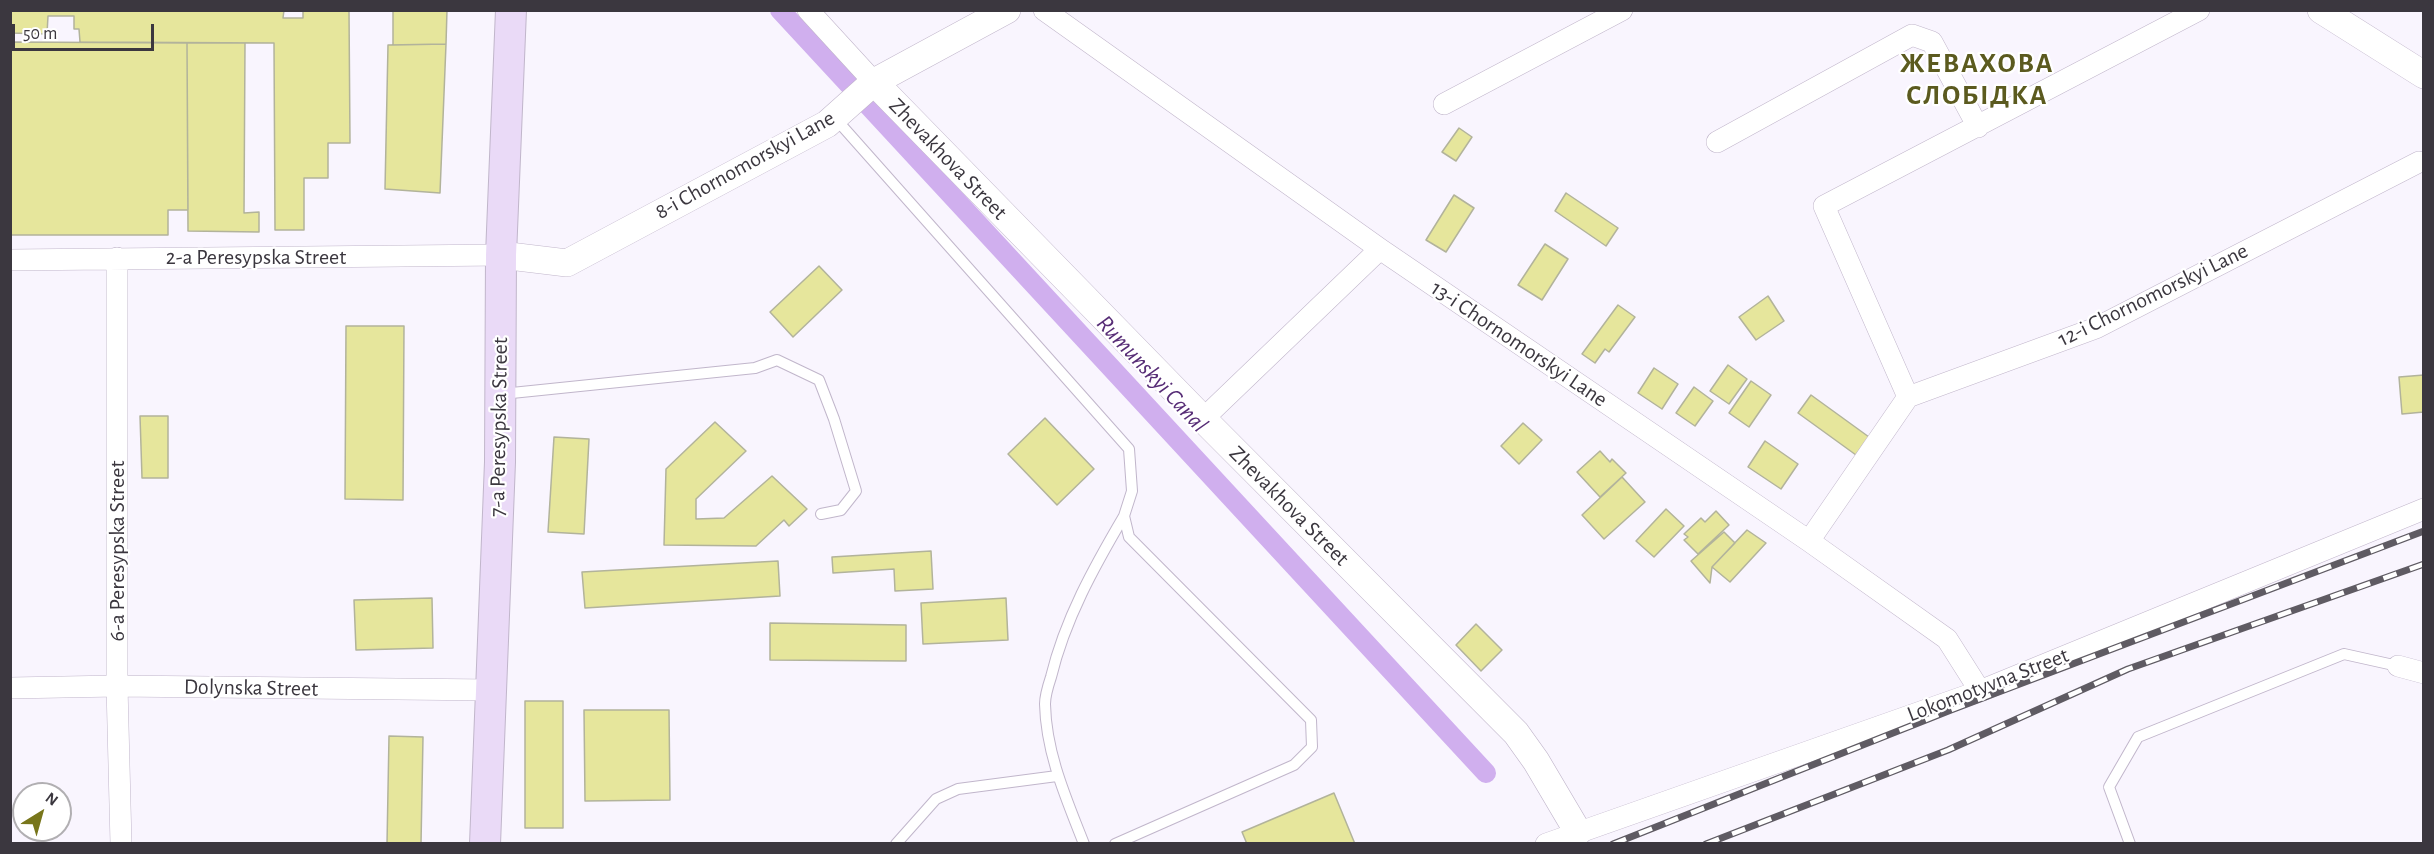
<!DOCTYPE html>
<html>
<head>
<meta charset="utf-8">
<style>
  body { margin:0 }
  #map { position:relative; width:2434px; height:854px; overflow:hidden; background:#f9f5fe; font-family:"Alegreya Sans",sans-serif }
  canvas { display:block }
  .frame { position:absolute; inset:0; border:12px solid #3b373f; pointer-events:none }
  .north { position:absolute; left:12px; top:782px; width:60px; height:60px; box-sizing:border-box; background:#fff; border:2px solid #b1afb2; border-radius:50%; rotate:37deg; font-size:16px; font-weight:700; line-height:24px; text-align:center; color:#3b373f }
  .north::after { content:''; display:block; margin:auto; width:21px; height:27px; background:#78761b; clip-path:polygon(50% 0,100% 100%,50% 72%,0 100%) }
  .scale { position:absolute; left:12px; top:24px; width:142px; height:27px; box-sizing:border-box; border:3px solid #3b373f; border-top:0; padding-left:8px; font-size:18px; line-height:21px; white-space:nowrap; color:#3b373f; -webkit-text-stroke:4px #fff; paint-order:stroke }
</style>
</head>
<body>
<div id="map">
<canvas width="2434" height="854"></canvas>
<div class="frame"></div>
<div class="north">N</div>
<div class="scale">50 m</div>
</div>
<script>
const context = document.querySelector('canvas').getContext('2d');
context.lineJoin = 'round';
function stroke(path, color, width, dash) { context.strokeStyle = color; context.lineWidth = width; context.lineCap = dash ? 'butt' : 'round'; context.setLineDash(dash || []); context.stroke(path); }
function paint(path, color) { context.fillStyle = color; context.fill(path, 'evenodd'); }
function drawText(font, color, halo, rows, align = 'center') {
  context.font = font + ' "Alegreya Sans",sans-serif'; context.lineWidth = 4.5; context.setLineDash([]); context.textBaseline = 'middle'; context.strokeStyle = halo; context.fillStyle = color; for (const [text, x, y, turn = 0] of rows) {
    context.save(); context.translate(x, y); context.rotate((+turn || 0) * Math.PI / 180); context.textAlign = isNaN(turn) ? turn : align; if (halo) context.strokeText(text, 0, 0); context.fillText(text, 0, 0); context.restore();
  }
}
const canal = new Path2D(`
  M 780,10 L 1486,773`);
const building = new Path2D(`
  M 10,10 L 284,10 L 283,18 L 303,18 L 303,10 L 349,10 L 350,143 L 328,143 L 328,178 L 304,178 L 304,230 L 275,230 L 274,43 L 80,42 L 79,29 L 74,29 L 74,16 L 48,16 L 47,34 L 10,33 Z
  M 393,10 L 447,10 L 446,44 L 393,45 Z
  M 10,42 L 187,43 L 188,210 L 168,210 L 168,235 L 10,235 Z
  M 187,43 L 245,43 L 244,213 L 259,212 L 259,232 L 188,231 Z
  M 446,44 L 440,193 L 385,189 L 388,45 Z
  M 1459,128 L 1472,137 L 1456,161 L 1442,152 Z
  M 1566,193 L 1618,228 L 1606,246 L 1555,211 Z
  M 1454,195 L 1474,208 L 1446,252 L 1426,240 Z
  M 1545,244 L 1568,259 L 1542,300 L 1518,285 Z
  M 819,266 L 842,290 L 793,337 L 770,312 Z
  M 1768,296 L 1784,321 L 1756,340 L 1739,317 Z
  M 1618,305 L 1635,317 L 1609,352 L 1605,349 L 1595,363 L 1582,354 Z
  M 346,326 L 404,326 L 403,500 L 345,499 Z
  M 1728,365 L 1747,379 L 1729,404 L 1710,391 Z
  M 1654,368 L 1678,384 L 1662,409 L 1638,393 Z
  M 2424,375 L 2424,412 L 2402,414 L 2399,377 Z
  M 1751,381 L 1771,395 L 1749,427 L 1729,413 Z
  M 1694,387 L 1713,401 L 1695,426 L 1676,413 Z
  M 1811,395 L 1869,437 L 1856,455 L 1798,413 Z
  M 140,416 L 168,416 L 168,478 L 142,478 Z
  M 1045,418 L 1094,469 L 1057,505 L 1008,454 Z
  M 715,422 L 746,451 L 696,499 L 696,519 L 724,518 L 772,476 L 807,509 L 789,526 L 784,520 L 756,546 L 664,545 L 666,469 Z
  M 1523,423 L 1542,440 L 1519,464 L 1501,446 Z
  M 554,437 L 589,439 L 584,534 L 548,532 Z
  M 1765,441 L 1798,464 L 1781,489 L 1748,467 Z
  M 1600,451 L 1610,462 L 1612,459 L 1626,473 L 1600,497 L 1577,472 Z
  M 1622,477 L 1645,502 L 1604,539 L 1582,515 Z
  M 1666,509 L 1684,526 L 1654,557 L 1636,541 Z
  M 1716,511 L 1729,525 L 1698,554 L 1684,540 L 1688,537 L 1684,534 L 1701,518 L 1705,522 Z
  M 1747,530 L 1766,543 L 1730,582 L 1712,567 Z
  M 1724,532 L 1735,543 L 1712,567 L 1710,583 L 1691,561 Z
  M 931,551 L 933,589 L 895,591 L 894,569 L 833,573 L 832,557 Z
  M 778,561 L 780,596 L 585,608 L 582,572 Z
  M 432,598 L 433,648 L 356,650 L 354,600 Z
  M 1006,598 L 1008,640 L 923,644 L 921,603 Z
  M 770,623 L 906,625 L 906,661 L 770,660 Z
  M 1476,624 L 1502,650 L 1481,671 L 1456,645 Z
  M 525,701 L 563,701 L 563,828 L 525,828 Z
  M 584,710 L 669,710 L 670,800 L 585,801 Z
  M 389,736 L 423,737 L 421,844 L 387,844 Z
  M 1334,793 L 1355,844 L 1247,844 L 1242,832 Z`);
const service = new Path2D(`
  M 835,118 L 1129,449 L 1132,491 L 1124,516 L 1129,537 L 1311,720 L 1312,747 L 1294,765 L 1115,844
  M 502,394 L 755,368 L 777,360 L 819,380 L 834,419 L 856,491 L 841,510 L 821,514
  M 896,844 L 936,799 L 958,789 L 1057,776
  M 1084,844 C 1066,798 1046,753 1045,704 C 1045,695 1048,686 1051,677 C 1065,619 1094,567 1124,516
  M 2130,844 L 2109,787 L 2138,737 L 2344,654 L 2398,666`);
const minor = new Path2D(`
  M 808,10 L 874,82
  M 1044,10 L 1380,249 L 1809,541 L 1947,639 L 1980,691
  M 1444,104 L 1622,10
  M 1717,142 L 1912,35 L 1932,42 L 1978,127
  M 117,258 L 117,686 L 121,844
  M 10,260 L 501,255
  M 1908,397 L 1824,206 L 2199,10
  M 1203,419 L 1380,249
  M 1809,541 L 1908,397 L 2096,328 L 2419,162
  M 2398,666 L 2424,673
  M 10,688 L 117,686 L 491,690
  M 1546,844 L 1980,691 L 2424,509`);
const tertiary = new Path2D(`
  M 2321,10 L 2424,75
  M 874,82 L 1203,419 L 1516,733 L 1536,761 L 1578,832
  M 501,255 L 567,263 L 827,124 L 874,82 L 1007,10`);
const secondary = new Path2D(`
  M 485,844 L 500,462 L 501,255 L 511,10`);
const rail = new Path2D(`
  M 1613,844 L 1951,710 L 2424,531
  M 1706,844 L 1948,750 L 2128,669 L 2424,564`);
const streetNames = [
  ["Zhevakhova Street",948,159,46],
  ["8-i Chornomorskyi Lane",745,165,-29],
  ["2-a Peresypska Street",256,257],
  ["12-i Chornomorskyi Lane",2153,295,-26],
  ["13-i Chornomorskyi Lane",1519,344,34],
  ["7-a Peresypska Street",499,427,-89],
  ["Zhevakhova Street",1289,506,45],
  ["6-a Peresypska Street",117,551,-90],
  ["Lokomotyvna Street",1988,685,-21],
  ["Dolynska Street",251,688,1]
];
const waterNames = [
  ["Rumunskyi Canal",1152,374,47]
];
const districtNames = [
  ["ЖЕВАХОВА",1977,64],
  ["СЛОБІДКА",1977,96]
];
stroke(canal, '#d0afee', 20);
paint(building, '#e6e69c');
stroke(building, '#b2b39b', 1.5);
stroke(service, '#c1b6cb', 12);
stroke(minor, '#c1b6cb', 22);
stroke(tertiary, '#c1b6cb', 28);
stroke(secondary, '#c1b6cb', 32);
stroke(service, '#fff', 10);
stroke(minor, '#fff', 21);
stroke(tertiary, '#fff', 27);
stroke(secondary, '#eadaf7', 30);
stroke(rail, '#5f5b63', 7);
stroke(rail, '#fff', 4.5, [14]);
drawText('22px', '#3b373f', '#fff', streetNames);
drawText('italic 24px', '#572d76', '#fff', waterNames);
context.letterSpacing = '1.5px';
drawText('bold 28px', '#5b5a1f', '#fff', districtNames);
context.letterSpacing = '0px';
</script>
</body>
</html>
